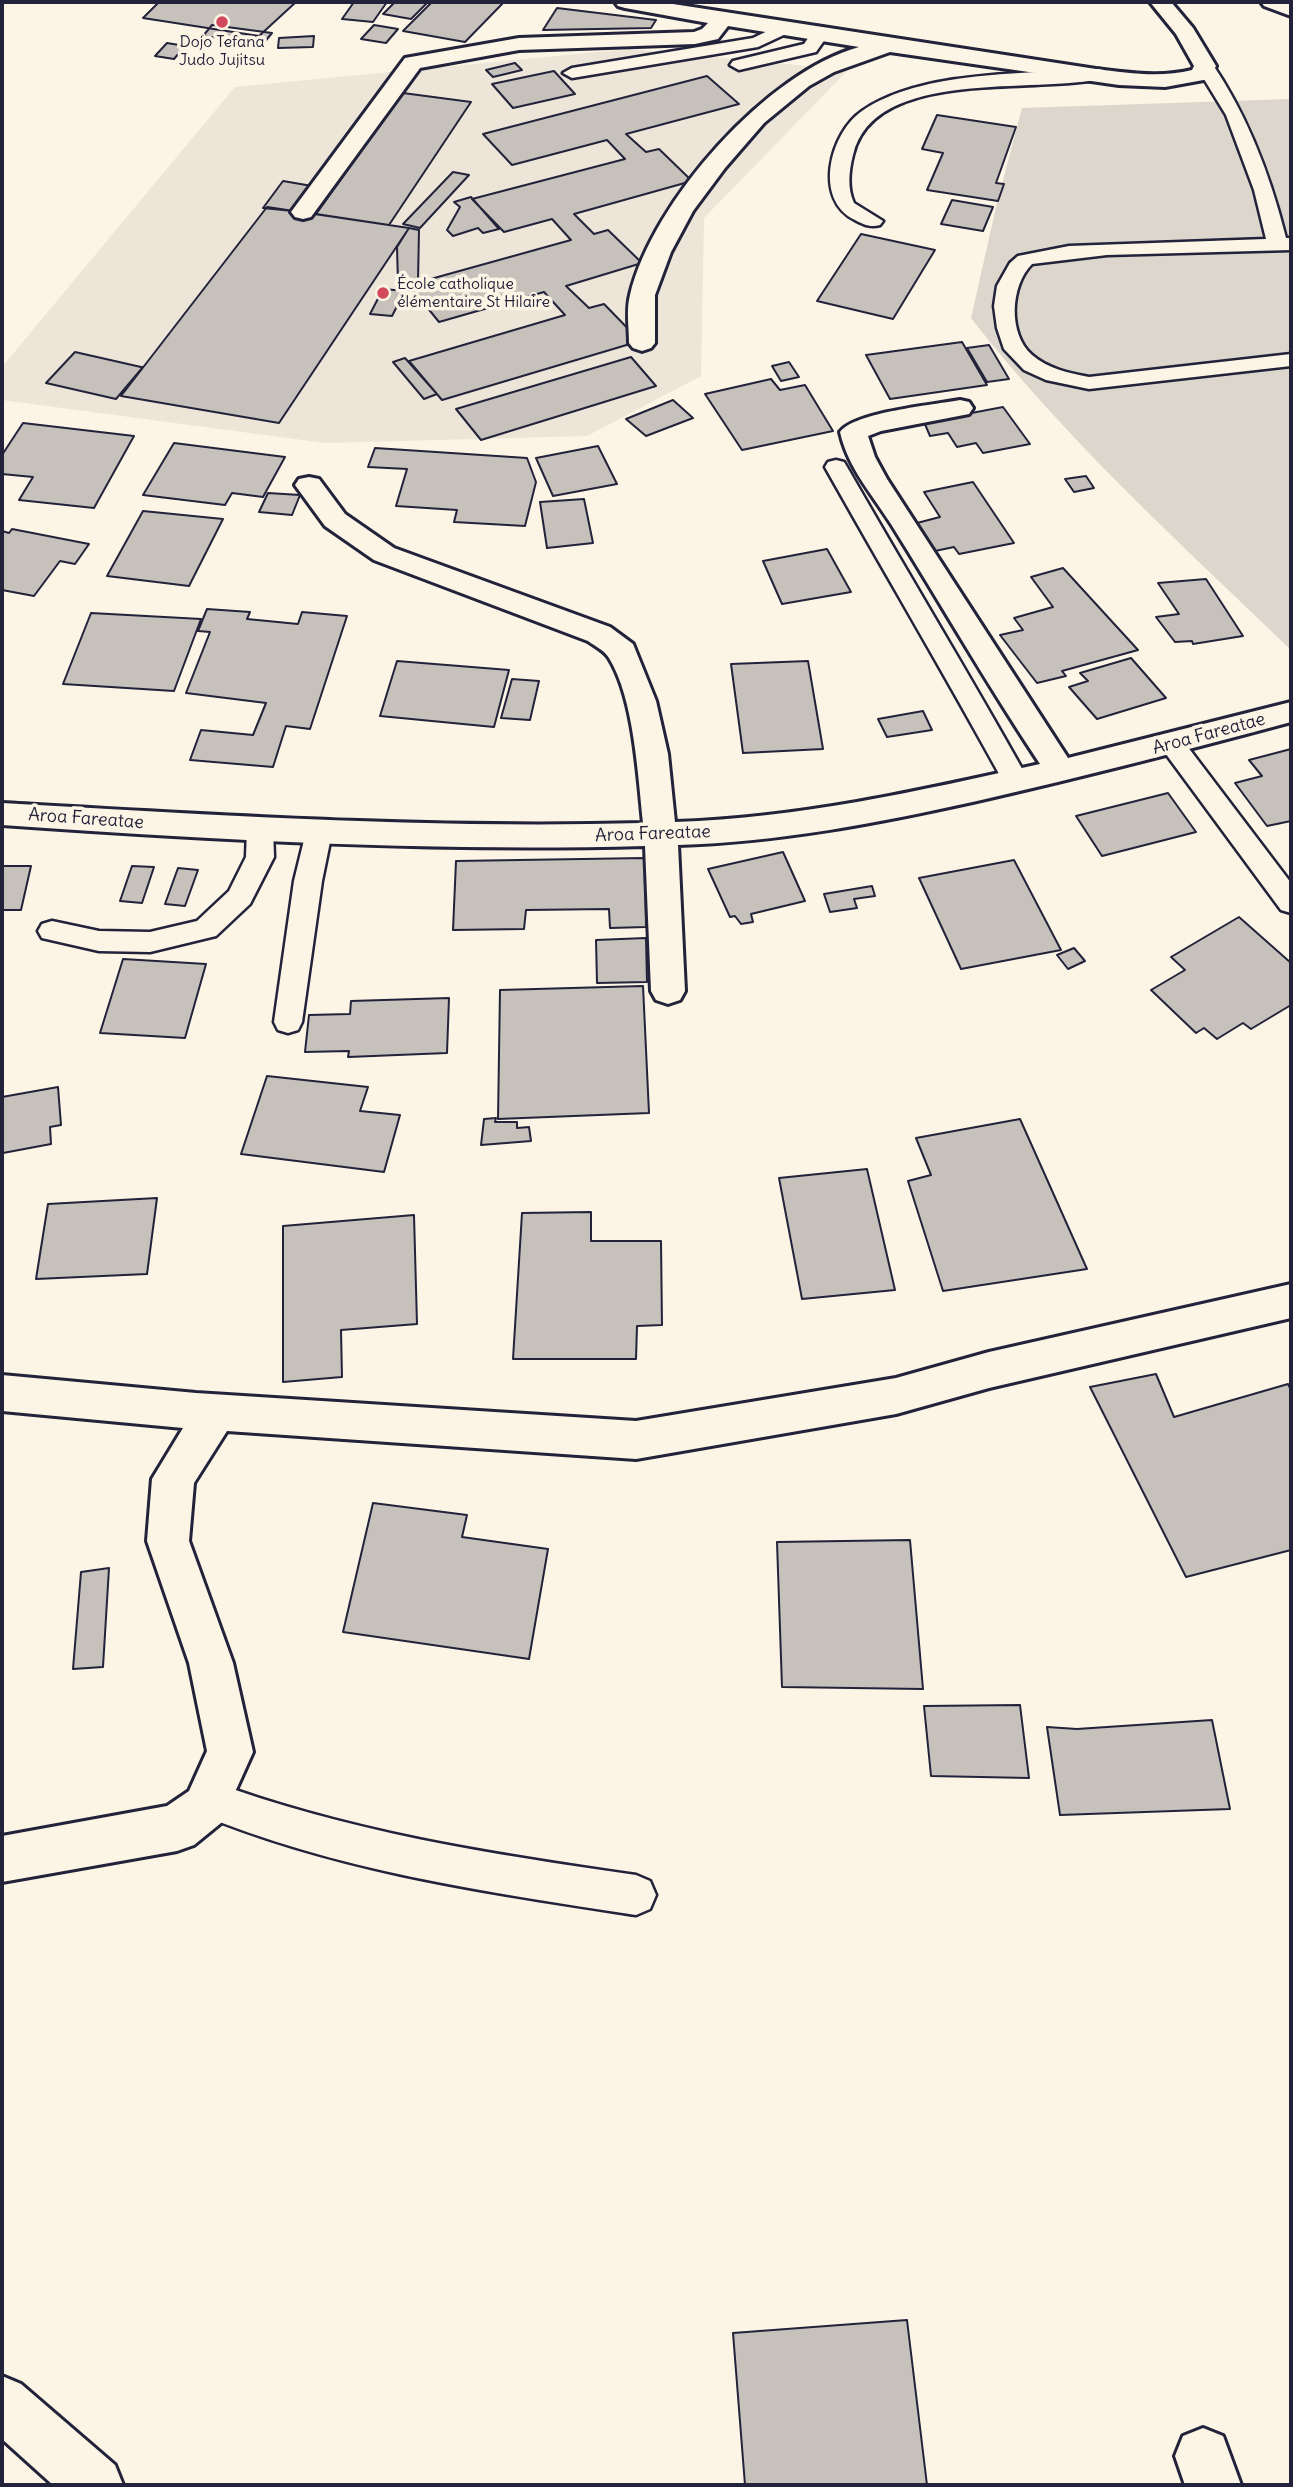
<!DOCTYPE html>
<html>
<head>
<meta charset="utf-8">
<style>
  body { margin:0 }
  #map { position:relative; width:1293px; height:2487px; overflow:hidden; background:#fcf5e5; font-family:Delius,sans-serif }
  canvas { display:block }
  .frame { position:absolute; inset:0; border:4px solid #22223b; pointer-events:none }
</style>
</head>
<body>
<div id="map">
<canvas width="1293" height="2487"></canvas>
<div class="frame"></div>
</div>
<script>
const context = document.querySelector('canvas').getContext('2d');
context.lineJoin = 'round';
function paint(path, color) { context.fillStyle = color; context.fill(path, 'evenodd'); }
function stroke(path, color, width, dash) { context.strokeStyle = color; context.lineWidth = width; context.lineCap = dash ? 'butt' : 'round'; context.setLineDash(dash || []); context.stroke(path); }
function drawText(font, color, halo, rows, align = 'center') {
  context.font = font + ' Delius,sans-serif'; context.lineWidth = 7; context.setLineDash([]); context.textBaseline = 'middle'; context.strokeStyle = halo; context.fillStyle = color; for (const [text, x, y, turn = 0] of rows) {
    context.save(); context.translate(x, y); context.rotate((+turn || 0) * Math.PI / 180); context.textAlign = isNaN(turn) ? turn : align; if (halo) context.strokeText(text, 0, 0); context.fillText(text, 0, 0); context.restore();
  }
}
const built = new Path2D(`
  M 629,49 L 848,70 L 704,218 L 701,376 L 587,436 L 325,443 L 2,400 L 2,367 L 235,87 Z`);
const green = new Path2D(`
  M 1291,99 L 1291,650 C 1180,543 1066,440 971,318 L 997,203 L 1022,108 Z`);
const building = new Path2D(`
  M 159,2 L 296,2 L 259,36 L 143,18 Z
  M 354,2 L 387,2 L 373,22 L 342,19 Z
  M 395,2 L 428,2 L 411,19 L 383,14 Z
  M 432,2 L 504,2 L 465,42 L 403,31 Z
  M 557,8 L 656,20 L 651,28 L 543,30 Z
  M 212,25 L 272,33 L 263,44 L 203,36 Z
  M 374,25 L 398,29 L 386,43 L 361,39 Z
  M 314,36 L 313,47 L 278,48 L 279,38 Z
  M 167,43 L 185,46 L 174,59 L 155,56 Z
  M 515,63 L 522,70 L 493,77 L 486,70 Z
  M 554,71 L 575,94 L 513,108 L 492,84 Z
  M 707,76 L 739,104 L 626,134 L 646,152 L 659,149 L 692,181 L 574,214 L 594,234 L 608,230 L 642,263 L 566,286 L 589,308 L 604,304 L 640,341 L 442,400 L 409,361 L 565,315 L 544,292 L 439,322 L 409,285 L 571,240 L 552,219 L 504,232 L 472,199 L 625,159 L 607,140 L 512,165 L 483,134 Z
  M 403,93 L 471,102 L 389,225 L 316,214 Z
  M 937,115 L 1016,127 L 996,183 L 1004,184 L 998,201 L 927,190 L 943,153 L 922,149 Z
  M 453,172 L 469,175 L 420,228 L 403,224 Z
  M 283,181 L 312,186 L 293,211 L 263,208 Z
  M 471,197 L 499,229 L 483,233 L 478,228 L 453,236 L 447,230 L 460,207 L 454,202 Z
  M 952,200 L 993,207 L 983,231 L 941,224 Z
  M 267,207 L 409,228 L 279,423 L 121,396 Z
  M 409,228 L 419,230 L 418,282 L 398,284 L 397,247 Z
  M 861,234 L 935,250 L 893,319 L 817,301 Z
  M 383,289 L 405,291 L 392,316 L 370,314 Z
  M 962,342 L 987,385 L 890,399 L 866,355 Z
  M 989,345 L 1009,379 L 987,382 L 967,348 Z
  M 75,352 L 141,367 L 143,367 L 116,399 L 46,383 Z
  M 631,357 L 656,386 L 481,440 L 456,409 Z
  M 405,358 L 437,394 L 424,399 L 393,362 Z
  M 789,362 L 799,377 L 781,381 L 772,366 Z
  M 771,379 L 780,390 L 805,385 L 833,431 L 742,450 L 705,394 Z
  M 673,400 L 693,418 L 646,436 L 626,419 Z
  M 1003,407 L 1030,444 L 983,453 L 976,443 L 957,447 L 948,433 L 930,436 L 924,422 Z
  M 23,423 L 134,436 L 94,508 L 19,500 L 33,477 L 2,474 L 2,455 Z
  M 174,443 L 285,457 L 263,497 L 232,493 L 225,505 L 143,495 Z
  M 598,446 L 617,484 L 553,496 L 536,458 Z
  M 375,448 L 527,458 L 536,482 L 525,526 L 454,522 L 457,510 L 396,506 L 407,469 L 368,467 Z
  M 1086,476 L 1094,488 L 1074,492 L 1065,479 Z
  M 973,482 L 1014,543 L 959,554 L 954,547 L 935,551 L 917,523 L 940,517 L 924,492 Z
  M 268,493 L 300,495 L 292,515 L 259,512 Z
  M 584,499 L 593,543 L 547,548 L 540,502 Z
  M 143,511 L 223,519 L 189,586 L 107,576 Z
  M 12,529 L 89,544 L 75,564 L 60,561 L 34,596 L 2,590 L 2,531 L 9,533 Z
  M 827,549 L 851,592 L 782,604 L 763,561 Z
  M 1063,568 L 1138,650 L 1062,671 L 1066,676 L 1037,683 L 1000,635 L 1023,630 L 1014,618 L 1053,607 L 1031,577 Z
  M 1206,579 L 1243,636 L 1193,644 L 1192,641 L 1175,642 L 1156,617 L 1179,614 L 1158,583 Z
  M 207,609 L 250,612 L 247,619 L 298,624 L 302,612 L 347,616 L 310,729 L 286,726 L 273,767 L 190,760 L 201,730 L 253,735 L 266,703 L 186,693 L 210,632 L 198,631 Z
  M 91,613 L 201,619 L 174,691 L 63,684 Z
  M 1131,658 L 1166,698 L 1097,719 L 1069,687 L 1088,681 L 1080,673 Z
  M 397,661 L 509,670 L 494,727 L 380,716 Z
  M 808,661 L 823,749 L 743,753 L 731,664 Z
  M 512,679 L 539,681 L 530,720 L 501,718 Z
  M 923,711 L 932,730 L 887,737 L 878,719 Z
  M 1291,749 L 1291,821 L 1267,826 L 1235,783 L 1262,776 L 1249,760 Z
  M 1168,793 L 1196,832 L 1102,856 L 1076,816 Z
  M 783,852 L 805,901 L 751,914 L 753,922 L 741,924 L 735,916 L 730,917 L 708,869 Z
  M 645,858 L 646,927 L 610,928 L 609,909 L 526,910 L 524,929 L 453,930 L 456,861 Z
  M 1014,860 L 1061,950 L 961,969 L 919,878 Z
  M 2,866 L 31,866 L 21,910 L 2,910 Z
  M 132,866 L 154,867 L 142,903 L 120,901 Z
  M 178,868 L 198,870 L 185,906 L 165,904 Z
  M 872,886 L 875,896 L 854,899 L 857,908 L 830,912 L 824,894 Z
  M 1239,917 L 1291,963 L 1291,1005 L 1251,1029 L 1243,1023 L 1217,1039 L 1204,1028 L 1196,1033 L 1151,990 L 1185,970 L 1171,957 Z
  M 646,938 L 647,982 L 597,983 L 596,940 Z
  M 1074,948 L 1085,961 L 1068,969 L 1057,955 Z
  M 123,959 L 206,964 L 185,1038 L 100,1033 Z
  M 643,986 L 649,1113 L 498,1119 L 500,990 Z
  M 449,998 L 447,1053 L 348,1057 L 349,1051 L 305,1052 L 309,1015 L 350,1014 L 351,1001 Z
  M 267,1076 L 368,1087 L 360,1111 L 400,1115 L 384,1172 L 241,1154 Z
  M 58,1087 L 61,1125 L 50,1127 L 51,1144 L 3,1153 L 2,1097 Z
  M 496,1118 L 495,1122 L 517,1122 L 517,1128 L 529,1127 L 531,1141 L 481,1145 L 484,1119 Z
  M 1020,1119 L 1087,1269 L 943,1291 L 908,1181 L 931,1175 L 916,1138 Z
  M 867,1169 L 895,1290 L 802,1299 L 779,1178 Z
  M 157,1198 L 147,1274 L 36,1279 L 48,1204 Z
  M 591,1212 L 591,1241 L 661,1241 L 662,1325 L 637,1326 L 636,1359 L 513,1359 L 522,1213 Z
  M 414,1215 L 417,1324 L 341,1330 L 342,1377 L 283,1382 L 283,1226 Z
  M 1156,1374 L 1174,1417 L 1288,1384 L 1291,1390 L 1291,1550 L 1186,1577 L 1090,1387 Z
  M 373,1503 L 467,1515 L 462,1537 L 548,1549 L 529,1659 L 343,1632 Z
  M 910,1540 L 923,1689 L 782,1687 L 777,1542 Z
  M 109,1568 L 103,1667 L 73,1669 L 81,1572 Z
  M 1020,1705 L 1029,1778 L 931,1776 L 924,1706 Z
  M 1212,1720 L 1230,1809 L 1060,1815 L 1047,1727 L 1077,1729 Z
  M 907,2320 L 927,2485 L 745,2485 L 733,2333 Z`);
const lane = new Path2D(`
  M 782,24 L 791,29 L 788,33 L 758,47 L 572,78 L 563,73 L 572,68 L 753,38 Z
  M 819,30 L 828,35 L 816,52 L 739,70 L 730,65 L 733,61 L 804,44 L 813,31 Z
  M 1205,61 L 1211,62 C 1248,116 1270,175 1286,238 L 1291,238 L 1291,250 L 1107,255 L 1032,264 C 1010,286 1008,334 1032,355 C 1048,369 1069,373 1089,377 L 1291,354 L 1291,366 L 1089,389 L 1046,380 L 1024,370 L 1004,349 L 997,328 L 994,306 L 997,286 L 1010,263 L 1018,256 L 1069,246 L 1266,239 L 1254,190 L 1226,115 L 1196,66 Z
  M 1098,69 L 1104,70 L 1107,74 L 1104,78 C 1037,95 874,66 853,155 C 849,171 847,188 854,203 L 883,221 L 880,225 C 870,228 863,224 855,220 C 813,200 830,133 862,111 C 922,70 1027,74 1098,69 Z
  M 836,460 L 844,462 L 847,467 C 907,572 970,675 1029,781 L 1025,787 L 1016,790 L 1007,787 L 1003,781 C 945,675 884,572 825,467 L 828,462 Z
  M 1172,735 L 1181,738 L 1291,883 L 1291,913 L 1281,910 L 1163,750 L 1159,744 L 1163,738 Z
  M 260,819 L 269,821 L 273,828 L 274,857 L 250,904 L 216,936 L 150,952 L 99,951 L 42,938 L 38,931 L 42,924 L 52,921 L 99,931 L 150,932 L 197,921 L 229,891 L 246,857 L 247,828 L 251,821 Z
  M 319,822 L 328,825 L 332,832 L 322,881 L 302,1022 L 298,1030 L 288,1033 L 278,1030 L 274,1022 L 294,881 L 306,832 L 310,825 Z
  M 208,1780 C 347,1832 490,1854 636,1875 L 650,1881 L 656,1895 L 650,1909 L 636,1915 C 486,1892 336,1871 195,1812 L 189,1799 L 195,1786 Z`);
const street = new Path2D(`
  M 615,2 L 660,2 L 1096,69 C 1127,73 1161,78 1192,70 L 1194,66 L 1176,34 L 1150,2 L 1171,2 L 1193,28 L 1216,66 L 1209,79 L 1165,87 L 1119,85 L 890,52 L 834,72 L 809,86 L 764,123 L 725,168 L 693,211 L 671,252 L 655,295 L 655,343 L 651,348 L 642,351 L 633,348 L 629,343 C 629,327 626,310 630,295 C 652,202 767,72 859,47 L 728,26 L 718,39 L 695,44 L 519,50 L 420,68 L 311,217 L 303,219 L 295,217 L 291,212 L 405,58 L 519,38 L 694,32 L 702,29 L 708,23 L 625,8 L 618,6 Z
  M 960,400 L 969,402 L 973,408 L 969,414 L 881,431 L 868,436 L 875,457 L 887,479 L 1068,758 L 1291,702 L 1291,722 C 1187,750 1082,777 977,801 C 878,823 779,842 678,845 L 685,991 L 680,1000 L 668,1004 L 656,1000 L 651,991 L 645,846 C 431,852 216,840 2,825 L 2,803 C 215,815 429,829 643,823 C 638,776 634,698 609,658 C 605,651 595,646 588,641 L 374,560 L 325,526 L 295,485 L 299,479 L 309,477 L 319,479 L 345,514 L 394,548 L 610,627 L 633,644 L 656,701 L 668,754 L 675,822 C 799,818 919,791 1040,764 C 988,686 941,604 891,524 C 872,494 848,468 840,432 C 855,412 934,405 960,400 Z
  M 1291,1284 L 1291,1318 L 989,1388 L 896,1414 L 636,1459 L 227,1431 L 194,1483 L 189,1541 L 233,1663 L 253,1752 L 221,1823 L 194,1845 L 177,1851 L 2,1882 L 2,1836 L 167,1806 L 189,1791 L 207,1751 L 189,1663 L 147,1541 L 152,1479 L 183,1428 L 2,1411 L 2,1375 L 196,1393 L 636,1421 L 896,1378 L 989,1352 Z
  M 2,2376 L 21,2384 L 115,2465 L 123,2485 L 53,2485 L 2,2439 Z
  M 1203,2428 L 1223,2436 L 1241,2485 L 1185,2485 L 1175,2456 L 1183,2436 Z`);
const secondary = new Path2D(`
  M 1261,2 L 1291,3 L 1291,16 L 1264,6 Z`);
const markers = [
  [222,22,7,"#d1495b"],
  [383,293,7,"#d1495b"]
];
const farPoinames = [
  ["Dojo Tefana",222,42],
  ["Judo Jujitsu",222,60],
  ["École catholique",397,284,"left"],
  ["élémentaire St Hilaire",397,302,"left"]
];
const streetNames = [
  ["Aroa Fareatae",1209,734,-15],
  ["Aroa Fareatae",86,819,4],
  ["Aroa Fareatae",653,834,-2]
];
paint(built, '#ece5d8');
paint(green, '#dcd6cc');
paint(building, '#c6c1bb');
stroke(building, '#22223b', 2);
stroke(lane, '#22223b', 5);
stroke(street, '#22223b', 6);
stroke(secondary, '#22223b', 6);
paint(lane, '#fcf5e5');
paint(street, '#fcf5e5');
paint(secondary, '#fcf5e5');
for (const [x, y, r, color] of markers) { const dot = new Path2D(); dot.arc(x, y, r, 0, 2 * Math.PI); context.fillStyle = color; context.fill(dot); stroke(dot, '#fcf5e5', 2.5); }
drawText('16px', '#22223b', '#fcf5e5', farPoinames);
drawText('18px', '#22223b', '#fcf5e5', streetNames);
</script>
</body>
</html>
